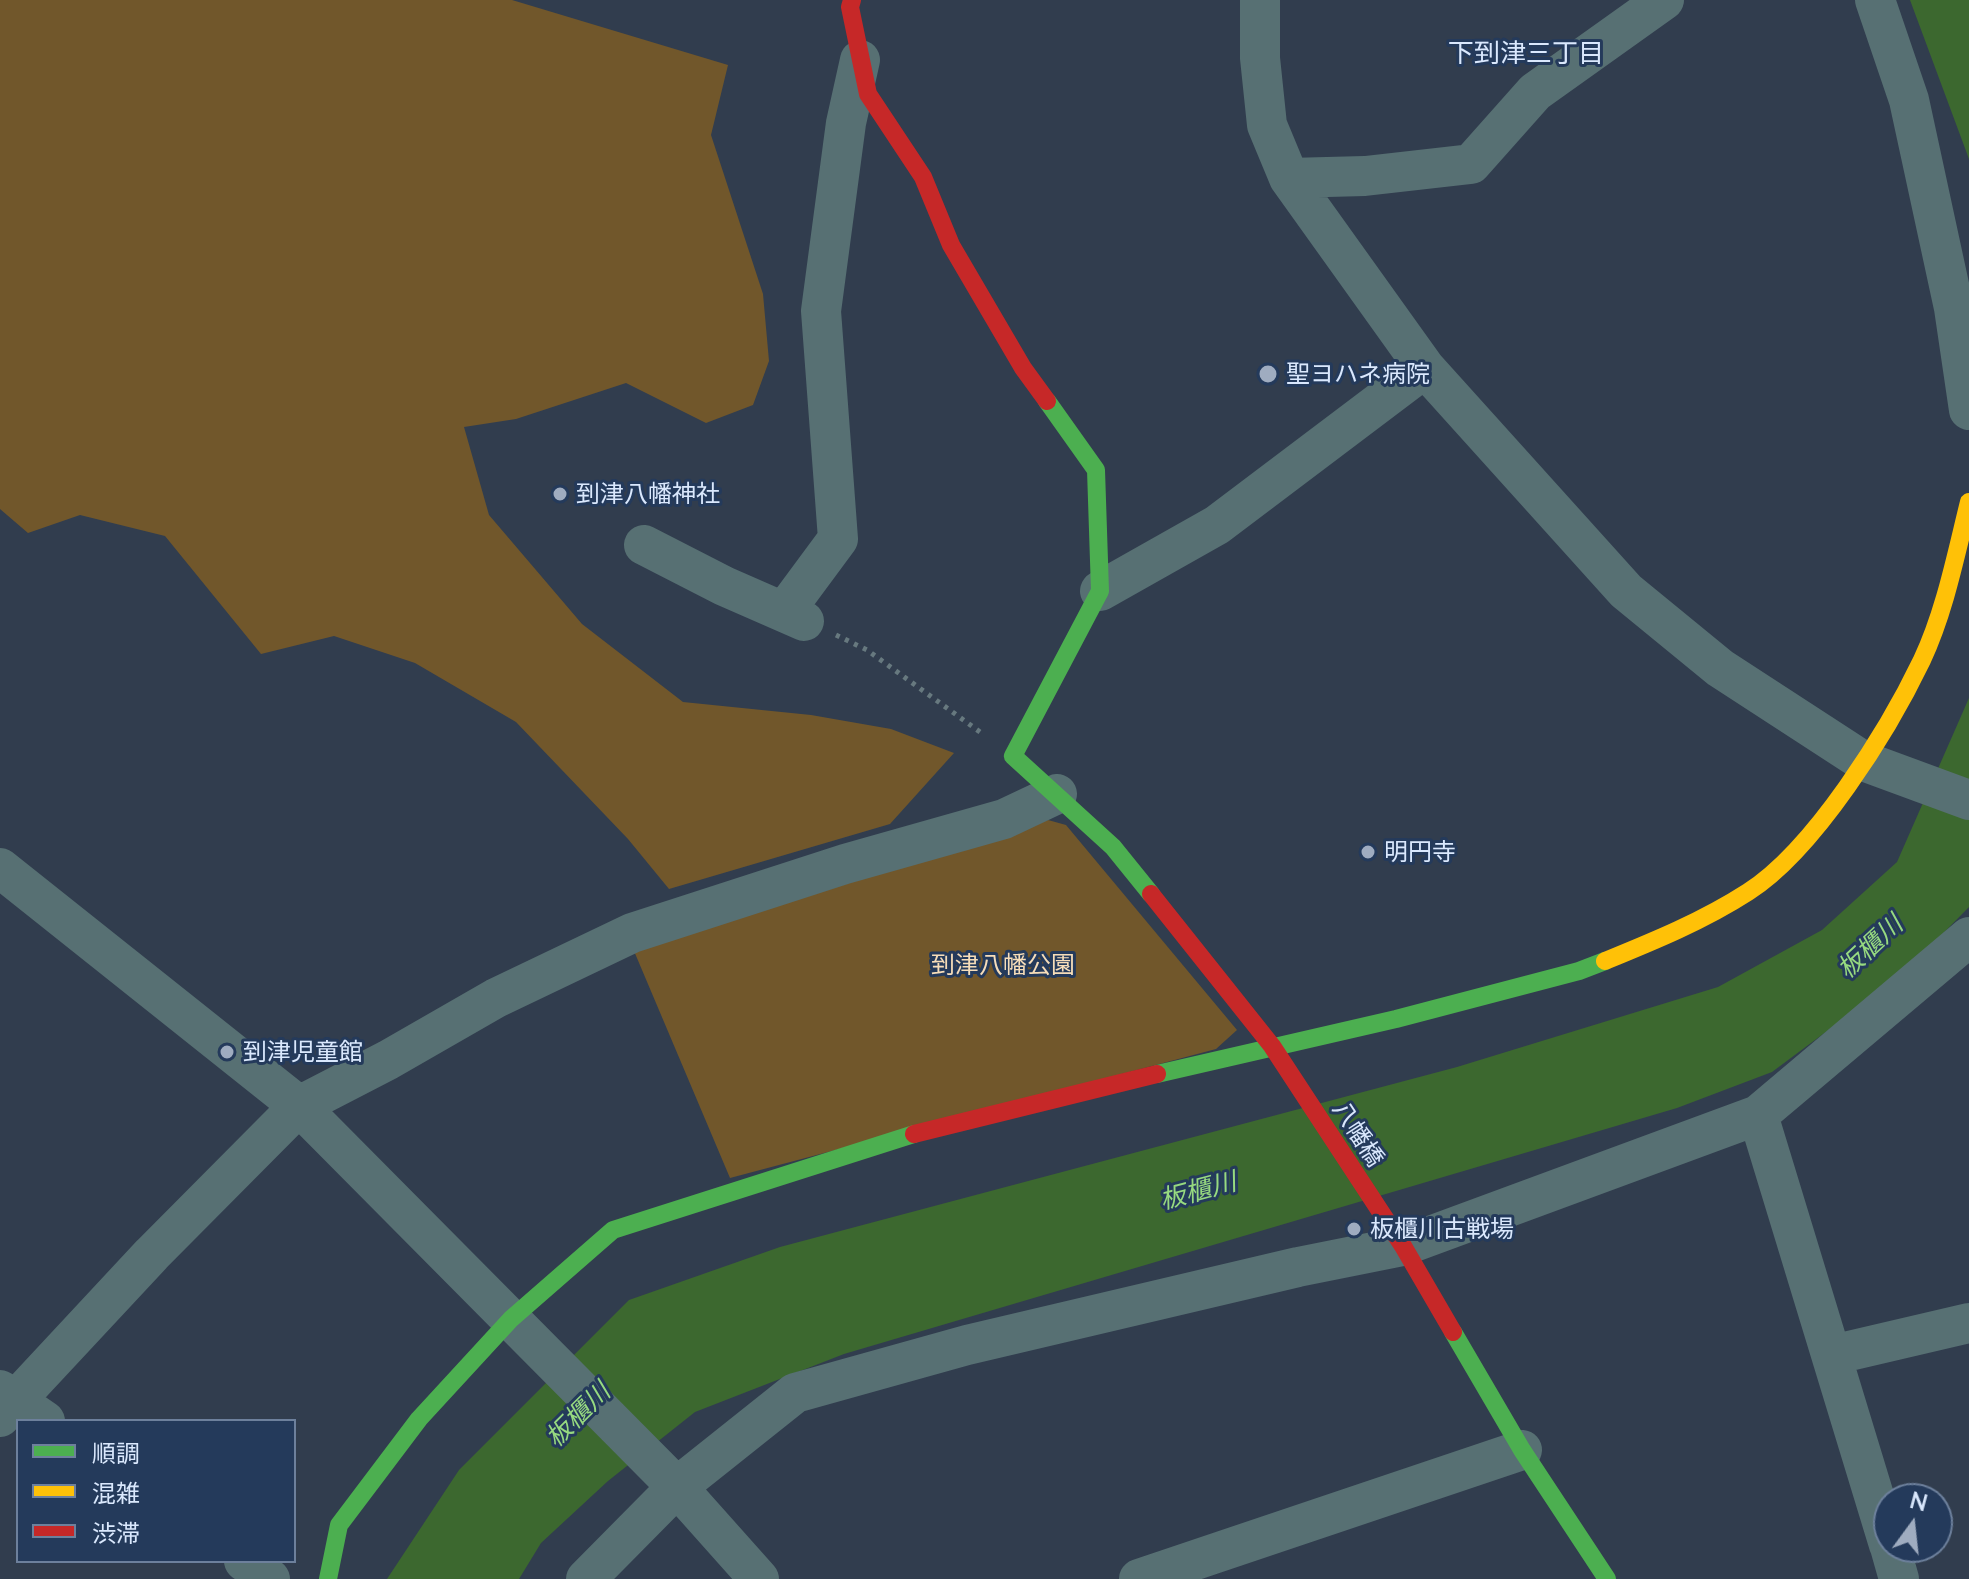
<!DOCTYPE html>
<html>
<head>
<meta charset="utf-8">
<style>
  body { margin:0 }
  #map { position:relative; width:1969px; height:1579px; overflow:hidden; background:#313d4e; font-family:Lato,"Noto Sans JP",sans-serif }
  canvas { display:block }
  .legend { position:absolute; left:16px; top:1419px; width:280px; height:144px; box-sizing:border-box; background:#243a5b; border:2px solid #6d809c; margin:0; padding:10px 14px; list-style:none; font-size:24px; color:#dae8fd }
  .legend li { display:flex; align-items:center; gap:16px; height:40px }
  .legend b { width:40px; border:2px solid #6d809c }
  .north { position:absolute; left:1873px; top:1483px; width:80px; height:80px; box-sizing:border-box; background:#243a5b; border:2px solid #6d809c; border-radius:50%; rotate:15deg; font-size:22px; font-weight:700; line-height:32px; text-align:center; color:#dae8fd }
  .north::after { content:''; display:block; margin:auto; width:28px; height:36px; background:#9facc0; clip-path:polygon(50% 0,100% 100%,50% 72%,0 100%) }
</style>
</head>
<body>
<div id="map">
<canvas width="1969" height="1579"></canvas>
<ul class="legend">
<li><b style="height:10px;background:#4caf50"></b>順調</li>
<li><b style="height:10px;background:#ffc107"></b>混雑</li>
<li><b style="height:10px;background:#c62828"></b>渋滞</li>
</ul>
<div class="north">N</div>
</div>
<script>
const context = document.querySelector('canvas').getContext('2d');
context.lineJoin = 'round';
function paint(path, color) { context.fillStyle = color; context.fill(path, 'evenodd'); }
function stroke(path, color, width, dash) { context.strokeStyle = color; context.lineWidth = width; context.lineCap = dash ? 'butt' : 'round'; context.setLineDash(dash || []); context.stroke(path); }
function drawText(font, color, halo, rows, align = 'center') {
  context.font = font + ' Lato,"Noto Sans JP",sans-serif'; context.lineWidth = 6; context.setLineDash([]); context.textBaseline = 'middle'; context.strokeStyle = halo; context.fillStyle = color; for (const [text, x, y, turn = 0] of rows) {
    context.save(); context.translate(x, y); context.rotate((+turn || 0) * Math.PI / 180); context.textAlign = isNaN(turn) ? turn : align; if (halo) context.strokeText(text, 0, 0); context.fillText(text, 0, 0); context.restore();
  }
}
const green = new Path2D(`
  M 0,0 L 512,0 L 728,65 L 711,135 L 763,294 L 769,361 L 753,405 L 706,423 L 626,383 L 516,419 L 464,427 L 489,515 L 582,624 L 683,702 L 811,715 L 891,729 L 954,753 L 890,824 L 669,889 L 628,839 L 516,722 L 415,663 L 334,636 L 261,654 L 165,536 L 80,515 L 28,533 L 0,509 Z
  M 1048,820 L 1066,825 L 1237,1030 L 1216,1049 L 730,1178 L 634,951 Z`);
const water = new Path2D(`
  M 1910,0 L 1969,0 L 1969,159 Z
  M 1969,698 L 1969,907 L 1901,976 L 1772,1072 L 1677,1108 L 844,1354 L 695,1412 L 608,1481 L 541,1543 L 519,1579 L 387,1579 L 459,1470 L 629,1300 L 780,1247 L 1457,1067 L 1718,987 L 1822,930 L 1897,862 Z`);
const path = new Path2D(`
  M 836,635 L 867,650 L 980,732`);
const street = new Path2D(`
  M 1260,0 L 1260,58 L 1267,125 L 1289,178 L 1425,368 L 1626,591 L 1720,668 L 1863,761 L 1969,800
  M 1875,0 L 1909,100 L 1954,308 L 1969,410
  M 1289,178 L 1365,176 L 1471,164 L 1535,92 L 1664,0
  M 644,545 L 724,586 L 804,621
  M 1100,591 L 1217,525 L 1425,368
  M 784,612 L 838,539 L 821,311 L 846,123 L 860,60
  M 0,868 L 299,1106 L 677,1487 L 759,1579
  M 1758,1115 L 1889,1545
  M 1832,1355 L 1969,1323
  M 0,1390 L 45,1421
  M 0,1417 L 152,1254 L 299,1106 L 388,1060 L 496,998 L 632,933 L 845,864 L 1004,819 L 1057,794
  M 1890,1547 L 1899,1579
  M 244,1561 L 270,1579
  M 586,1579 L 677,1487 L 795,1393 L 967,1345 L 1298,1267 L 1403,1246 L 1758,1115 L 1969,937
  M 1139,1579 L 1522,1450`);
const fast = new Path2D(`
  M 1047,401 L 1096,470 L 1100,591 L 1013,756 L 1113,847 L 1151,894
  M 1157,1074 L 1396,1019 L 1579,971 L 1605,961
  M 1453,1332 L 1522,1450 L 1607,1579
  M 328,1579 L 339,1525 L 419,1419 L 511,1319 L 613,1230 L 914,1134`);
const slow = new Path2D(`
  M 1605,961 C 1654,941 1703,921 1748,892 C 1814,850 1888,731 1922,660 C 1945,611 1956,554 1969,502`);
const jam = new Path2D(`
  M 852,0 L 850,7 L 868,94 L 923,177 L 951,245 L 1023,368 L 1047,401
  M 1151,894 L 1272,1046 L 1403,1246 L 1453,1332
  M 914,1134 L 1157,1074`);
const markers = [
  [1268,374,10,"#9facc0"],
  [560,494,8,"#9facc0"],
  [1368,852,8,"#9facc0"],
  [227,1052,8,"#9facc0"],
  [1354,1229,8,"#9facc0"]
];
const poiNames = [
  ["聖ヨハネ病院",1286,374],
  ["到津八幡神社",576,494],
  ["明円寺",1384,852],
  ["到津児童館",243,1052],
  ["板櫃川古戦場",1370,1229]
];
const parkNames = [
  ["到津八幡公園",1003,965]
];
const streetNames = [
  ["八幡橋",1358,1134,57]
];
const neighbourhoodNames = [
  ["下到津三丁目",1526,54]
];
const waterNames = [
  ["板櫃川",1870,947,-43],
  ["板櫃川",1198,1191,-15],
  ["板櫃川",578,1415,-45]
];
paint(green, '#71572b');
paint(water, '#3c682f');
stroke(path, '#67797f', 5, [4, 6]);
stroke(street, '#577073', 40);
stroke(fast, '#4caf50', 18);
stroke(slow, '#ffc107', 18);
stroke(jam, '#c62828', 18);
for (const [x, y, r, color] of markers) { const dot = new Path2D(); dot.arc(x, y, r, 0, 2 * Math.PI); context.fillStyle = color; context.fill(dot); stroke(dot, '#243a5b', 3); }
drawText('24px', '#dae8fd', '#243a5b', poiNames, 'left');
drawText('24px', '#f6ddb9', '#243a5b', parkNames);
drawText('24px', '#dae8fd', '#243a5b', streetNames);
drawText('26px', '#dae8fd', '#243a5b', neighbourhoodNames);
drawText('italic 26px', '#97da80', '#243a5b', waterNames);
</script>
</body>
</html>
